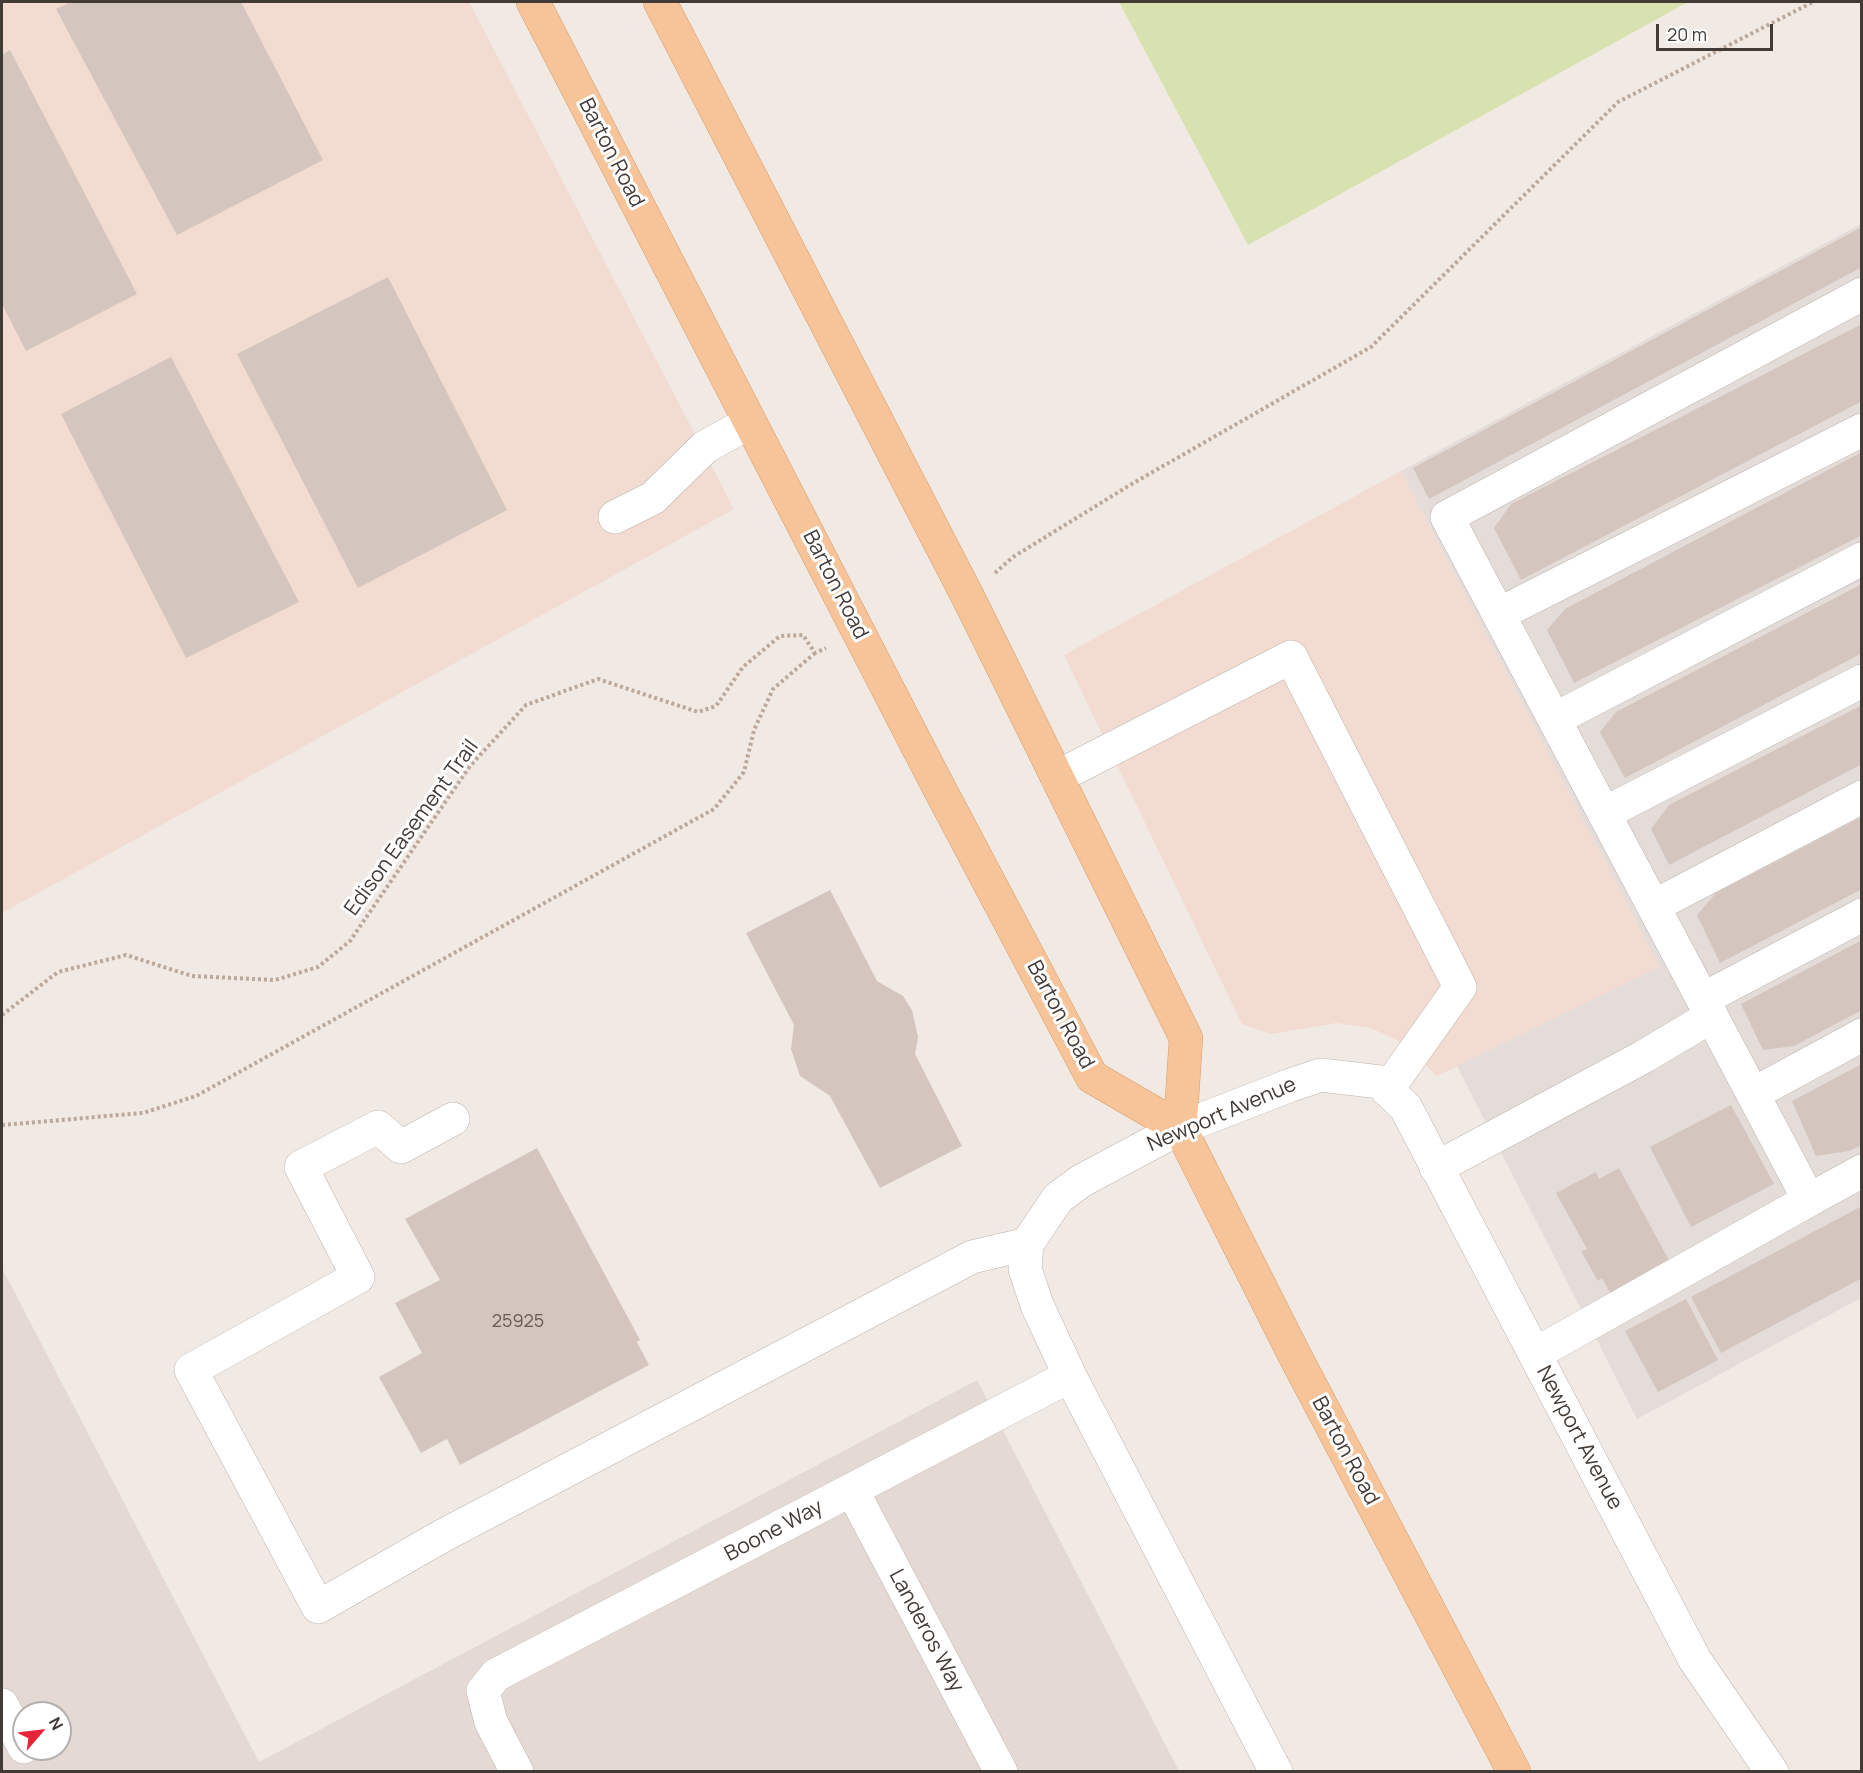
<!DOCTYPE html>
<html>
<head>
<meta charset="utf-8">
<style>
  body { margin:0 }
  #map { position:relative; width:1863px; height:1773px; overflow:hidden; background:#f1eae4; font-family:Manrope,sans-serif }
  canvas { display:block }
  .frame { position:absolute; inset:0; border:3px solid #423a35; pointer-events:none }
  .north { position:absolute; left:12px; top:1701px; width:60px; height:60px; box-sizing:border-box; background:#fff; border:2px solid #b3b0ae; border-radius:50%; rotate:62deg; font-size:16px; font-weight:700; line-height:24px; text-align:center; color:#423a35 }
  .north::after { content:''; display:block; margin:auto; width:21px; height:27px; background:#e92337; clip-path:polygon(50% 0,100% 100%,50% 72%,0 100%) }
  .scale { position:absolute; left:1656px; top:24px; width:117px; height:27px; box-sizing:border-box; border:3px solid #423a35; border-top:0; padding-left:8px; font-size:18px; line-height:21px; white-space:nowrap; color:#423a35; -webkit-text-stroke:4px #fff; paint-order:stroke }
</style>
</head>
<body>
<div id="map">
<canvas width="1863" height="1773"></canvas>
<div class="frame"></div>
<div class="north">N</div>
<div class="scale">20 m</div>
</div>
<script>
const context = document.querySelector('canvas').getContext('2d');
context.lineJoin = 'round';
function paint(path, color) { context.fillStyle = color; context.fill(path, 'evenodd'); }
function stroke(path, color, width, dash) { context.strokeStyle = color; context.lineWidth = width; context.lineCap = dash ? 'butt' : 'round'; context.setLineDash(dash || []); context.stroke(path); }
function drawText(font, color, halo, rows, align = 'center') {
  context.font = font + ' Manrope,sans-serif'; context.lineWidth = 6; context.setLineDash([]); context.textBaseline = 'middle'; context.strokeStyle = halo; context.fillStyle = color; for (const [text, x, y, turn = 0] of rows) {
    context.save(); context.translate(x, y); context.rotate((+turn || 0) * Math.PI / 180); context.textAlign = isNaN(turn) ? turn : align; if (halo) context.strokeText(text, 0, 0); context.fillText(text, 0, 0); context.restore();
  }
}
const residential = new Path2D(`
  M 2,1268 L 259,1762 L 977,1380 L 1179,1771 L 2,1771 ZM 24,1713 L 60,1713 L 60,1749 L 24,1749 Z`);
const commercial = new Path2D(`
  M 2,2 L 469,2 L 734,509 L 2,913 Z
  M 1401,471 L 1660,967 L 1437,1076 L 1400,1042 L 1371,1028 L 1336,1023 L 1271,1034 L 1242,1024 L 1064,655 Z`);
const industrial = new Path2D(`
  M 1861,224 L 1861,1298 L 1637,1419 L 1457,1066 L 1660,967 L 1401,471 Z`);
const green = new Path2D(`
  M 1119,2 L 1688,2 L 1248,245 Z`);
const building = new Path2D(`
  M 71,2 L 241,2 L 323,160 L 177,235 L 56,9 Z
  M 10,50 L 137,294 L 26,351 L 2,304 L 2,55 Z
  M 1862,227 L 1862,267 L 1429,499 L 1413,468 Z
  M 388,277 L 507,510 L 358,588 L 237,354 Z
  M 1862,324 L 1862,401 L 1521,580 L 1494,528 L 1511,504 Z
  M 171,357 L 299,602 L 186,658 L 61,414 Z
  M 1862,452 L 1862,535 L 1574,683 L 1547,630 L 1565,609 Z
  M 1862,584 L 1862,653 L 1625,778 L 1600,732 L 1616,712 Z
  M 1862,705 L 1862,764 L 1669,865 L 1651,829 L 1669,805 Z
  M 1862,817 L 1862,889 L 1720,963 L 1697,915 L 1716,893 Z
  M 830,890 L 877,981 L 903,996 L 912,1010 L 918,1037 L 915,1054 L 962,1146 L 880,1188 L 830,1096 L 800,1076 L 791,1049 L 794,1025 L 746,933 Z
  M 1862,940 L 1862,1010 L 1794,1046 L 1763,1050 L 1741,1004 Z
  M 1862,1064 L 1862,1145 L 1849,1151 L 1816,1156 L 1792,1101 Z
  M 1731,1105 L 1774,1184 L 1691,1227 L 1650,1147 Z
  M 537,1148 L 640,1340 L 637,1342 L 649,1365 L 460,1465 L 447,1439 L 421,1453 L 379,1377 L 422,1353 L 395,1303 L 440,1280 L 405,1219 Z
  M 1619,1168 L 1671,1264 L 1612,1296 L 1602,1278 L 1598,1281 L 1581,1251 L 1587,1249 L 1556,1193 L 1596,1172 L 1599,1179 Z
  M 1862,1206 L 1862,1278 L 1721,1353 L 1691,1297 Z
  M 1686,1299 L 1718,1360 L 1658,1392 L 1625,1331 Z`);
const path = new Path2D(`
  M 995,573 L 1013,557 L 1130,485 L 1371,347 L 1618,102 L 1813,2
  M 2,1015 L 58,972 L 126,955 L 192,976 L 275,980 L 318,967 L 350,941 L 470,766 L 526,705 L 598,679 L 698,712 L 716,706 L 743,667 L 780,636 L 803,635 L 815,653 L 826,648
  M 2,1125 L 143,1113 L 196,1096 L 714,809 L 744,772 L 754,730 L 773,689 L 815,653`);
const minor = new Path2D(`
  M 1862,294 L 1447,517 L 1809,1200 L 1862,1171
  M 615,517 L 653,498 L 705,447 L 750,422
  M 1499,614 L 1862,430
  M 1555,719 L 1862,559
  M 1057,777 L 1291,657 L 1460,987 L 1387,1090
  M 1605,813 L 1862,681
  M 1654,906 L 1862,797
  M 1703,999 L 1862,915
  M 1753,1094 L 1862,1035
  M 453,1119 L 401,1147 L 378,1127 L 301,1167 L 358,1277 L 191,1370 L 318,1607 L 444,1535 L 972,1257 L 1027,1244
  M 1436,1168 L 1643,1057 L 1712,1016
  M 1535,1354 L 1809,1200
  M 852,1490 L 1001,1772
  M 2,1705 L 24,1747
  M 517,1772 L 491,1722 L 483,1691 L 496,1675 L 1070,1376
  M 1276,1772 L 1070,1376 L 1037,1305 L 1025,1269 L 1027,1244 L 1058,1198 L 1081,1181 L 1180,1128 L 1291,1085 L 1321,1075 L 1380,1082 L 1406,1108 L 1695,1660 L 1772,1772`);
const major = new Path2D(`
  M 533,2 L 936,782 L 1092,1077 L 1180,1128
  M 660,2 L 969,599 L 1186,1038 L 1180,1128 L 1295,1356 L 1514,1772`);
const numberNames = [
  ["25925",518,1322]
];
const streetNames = [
  ["Barton Road",611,153,63],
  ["Barton Road",835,585,63],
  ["Edison Easement Trail",412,828,-54],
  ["Barton Road",1060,1015,62],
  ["Newport Avenue",1222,1115,-23],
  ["Newport Avenue",1579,1438,62],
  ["Barton Road",1345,1451,62],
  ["Boone Way",774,1531,-28],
  ["Landeros Way",926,1631,62]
];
paint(residential, '#e4dad3');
paint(commercial, '#f2dbd0');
paint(industrial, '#e3dcd9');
paint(green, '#d8e2b0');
paint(building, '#d4c6be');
stroke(minor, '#beb3ab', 34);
stroke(major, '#d99c6a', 34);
stroke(path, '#bca89a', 4, [3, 3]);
stroke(minor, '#fff', 33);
stroke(major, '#f6c498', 33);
drawText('18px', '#665d57', null, numberNames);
drawText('21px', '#423a35', '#fff', streetNames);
</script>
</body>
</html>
